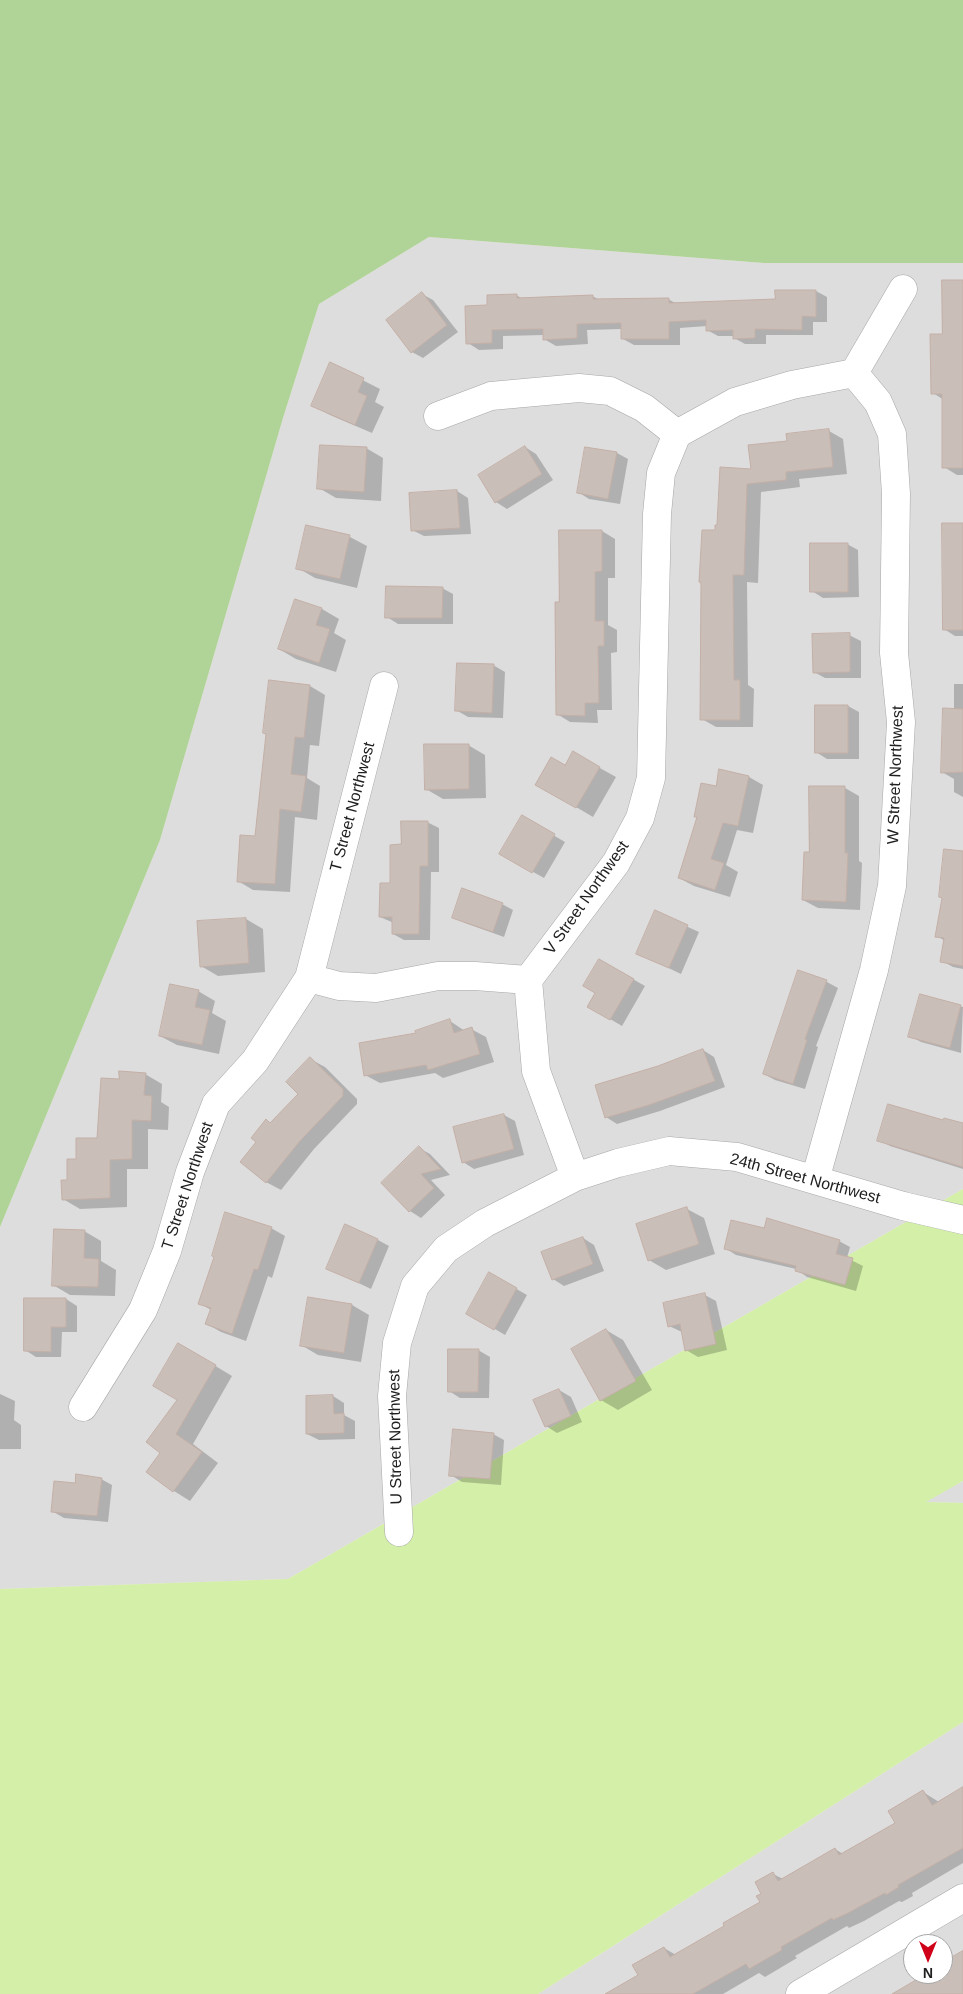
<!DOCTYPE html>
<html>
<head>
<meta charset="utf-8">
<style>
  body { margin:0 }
  #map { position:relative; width:963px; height:1994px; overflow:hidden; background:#f1ece6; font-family:Arial,sans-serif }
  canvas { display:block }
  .north { position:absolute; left:903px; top:1934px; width:50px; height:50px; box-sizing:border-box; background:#fff; border:1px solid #a6a6a6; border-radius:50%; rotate:180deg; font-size:14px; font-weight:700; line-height:20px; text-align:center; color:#202020 }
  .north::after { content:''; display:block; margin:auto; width:18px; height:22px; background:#d00018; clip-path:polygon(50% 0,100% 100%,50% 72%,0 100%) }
</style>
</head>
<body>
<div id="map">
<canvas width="963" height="1994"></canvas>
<div class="north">N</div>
</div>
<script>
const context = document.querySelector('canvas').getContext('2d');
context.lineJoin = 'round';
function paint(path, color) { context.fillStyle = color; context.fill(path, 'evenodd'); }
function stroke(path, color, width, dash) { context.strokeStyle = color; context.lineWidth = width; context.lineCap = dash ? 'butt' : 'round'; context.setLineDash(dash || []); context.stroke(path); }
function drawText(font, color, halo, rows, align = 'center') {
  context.font = font + ' Arial,sans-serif'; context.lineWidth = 5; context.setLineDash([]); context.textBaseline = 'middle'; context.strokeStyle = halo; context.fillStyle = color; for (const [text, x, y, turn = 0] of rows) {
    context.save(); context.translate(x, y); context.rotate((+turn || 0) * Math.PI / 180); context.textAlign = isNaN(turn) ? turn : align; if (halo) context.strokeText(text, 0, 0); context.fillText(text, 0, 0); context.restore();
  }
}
const residential = new Path2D(`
  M 429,237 L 764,263 L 963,263 L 963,1189 L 288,1579 L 0,1589 L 0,1227 L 160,840 L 283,418 L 319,304 Z
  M 963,1481 L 963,1503 L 925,1502 Z
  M 963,1722 L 963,1994 L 538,1994 ZM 913,1944 L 943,1944 L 943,1974 L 913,1974 Z`);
const grass = new Path2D(`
  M 963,1189 L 963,1481 L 926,1502 L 963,1503 L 963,1722 L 538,1994 L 0,1994 L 0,1589 L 288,1579 Z`);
const forest = new Path2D(`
  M 0,0 L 963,0 L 963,263 L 764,263 L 429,237 L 319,304 L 283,418 L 160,840 L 0,1227 Z`);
const shadow = new Path2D(`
  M 963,281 L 963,475 L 957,475 L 944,467 L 944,400 L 933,393 Z
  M 816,291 L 827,297 L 827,322 L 813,322 L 813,335 L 766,335 L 766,344 L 745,344 L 734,338 L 734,336 L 718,336 L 707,330 L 707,326 L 680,328 L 680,345 L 634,345 L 623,339 L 622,329 L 587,330 L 588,344 L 556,346 L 544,339 L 544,335 L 503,336 L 503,349 L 479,350 L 468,343 L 488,307 L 516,295 L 523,299 L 592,296 L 600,300 L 668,299 L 677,304 L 776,300 Z
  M 422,294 L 433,300 L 458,332 L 423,358 L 412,352 Z
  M 331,364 L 380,389 L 375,402 L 384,407 L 372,433 L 330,415 L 313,405 Z
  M 829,431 L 843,439 L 847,474 L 799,479 L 800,487 L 761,492 L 758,583 L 747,582 L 748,685 L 754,689 L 753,727 L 716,727 L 702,719 L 716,531 L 752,470 L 788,442 Z
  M 525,447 L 536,454 L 553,480 L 507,509 L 496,502 Z
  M 366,448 L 383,458 L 381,501 L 336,498 L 319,488 Z
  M 617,453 L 628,459 L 620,504 L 589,499 L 578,492 Z
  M 457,491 L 468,498 L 471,534 L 424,536 L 412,530 Z
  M 963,525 L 963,636 L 955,636 L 944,629 Z
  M 307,527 L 350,537 L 367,546 L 357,588 L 315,578 L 298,568 Z
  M 560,531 L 602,531 L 615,539 L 615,578 L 608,578 L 608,625 L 617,630 L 617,652 L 611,653 L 612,710 L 597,710 L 598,723 L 570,722 L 557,714 Z
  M 847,544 L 858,550 L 859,597 L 823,598 L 812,591 Z
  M 442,588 L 453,594 L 453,624 L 398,624 L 387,617 Z
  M 322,609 L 339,619 L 334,633 L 346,640 L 336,672 L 296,659 L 279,649 Z
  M 849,635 L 861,641 L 861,678 L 825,678 L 814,672 Z
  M 493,665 L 505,672 L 503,718 L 468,717 L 456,710 Z
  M 954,684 L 963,684 L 963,797 L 954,792 L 954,779 L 942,772 L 954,710 Z
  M 310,686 L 325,695 L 319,746 L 310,745 L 307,778 L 320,786 L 317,820 L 295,817 L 290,892 L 253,890 L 238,881 L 256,837 L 268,735 Z
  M 848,706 L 859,712 L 859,759 L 827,759 L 816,752 Z
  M 468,745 L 485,755 L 486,798 L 443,799 L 426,789 Z
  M 573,753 L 616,777 L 593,817 L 537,784 L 565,767 Z
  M 749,777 L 763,785 L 753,833 L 737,830 L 726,865 L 738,872 L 730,897 L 694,886 L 679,878 L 698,818 L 695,816 L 717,788 Z
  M 845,788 L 859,796 L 859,861 L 862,863 L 860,910 L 818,908 L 803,900 L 811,853 Z
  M 522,817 L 565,842 L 544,878 L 501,854 Z
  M 427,822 L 439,828 L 439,872 L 431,872 L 430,940 L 404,940 L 393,934 L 394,923 L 380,917 L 402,845 Z
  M 963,853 L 963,969 L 953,967 L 942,961 L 945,941 L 937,936 Z
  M 502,904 L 513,910 L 504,937 L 465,923 L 454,917 Z
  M 655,912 L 699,932 L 681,974 L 637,953 Z
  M 246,919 L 263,929 L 265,972 L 218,976 L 201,966 Z
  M 599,960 L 645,986 L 622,1026 L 588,1006 L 596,993 Z
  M 799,971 L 827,982 L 838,988 L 816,1046 L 818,1047 L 805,1089 L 775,1080 L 764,1074 Z
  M 198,991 L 215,1001 L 212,1013 L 226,1021 L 219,1054 L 177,1045 L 160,1036 Z
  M 921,995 L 963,1007 L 961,1053 L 921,1042 L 910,1036 Z
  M 450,1021 L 465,1031 L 471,1029 L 486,1037 L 494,1062 L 443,1078 L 435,1073 L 380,1083 L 365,1075 L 417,1034 Z
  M 703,1050 L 714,1057 L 725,1087 L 660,1111 L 617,1124 L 606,1117 L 659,1067 Z
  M 310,1059 L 325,1067 L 357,1099 L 357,1104 L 314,1149 L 281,1190 L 266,1182 L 300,1094 Z
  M 145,1074 L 162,1084 L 161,1102 L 169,1107 L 168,1130 L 148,1129 L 148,1169 L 127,1169 L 127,1207 L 80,1209 L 63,1199 L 77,1160 L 98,1139 L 120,1081 Z
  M 889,1106 L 963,1125 L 963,1169 L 890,1146 L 879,1140 Z
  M 504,1115 L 515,1121 L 524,1155 L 474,1169 L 463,1162 Z
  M 419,1148 L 430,1154 L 450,1175 L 431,1180 L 445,1195 L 421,1218 L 410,1211 Z
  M 687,1209 L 704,1218 L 715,1254 L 666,1270 L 649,1260 Z
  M 271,1228 L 285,1236 L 272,1278 L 268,1276 L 246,1341 L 221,1332 L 207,1324 L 211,1310 L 199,1303 Z
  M 765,1230 L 839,1241 L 850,1247 L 847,1258 L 863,1266 L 856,1291 L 807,1277 L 796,1269 L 736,1255 L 725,1248 Z
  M 84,1231 L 101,1241 L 101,1261 L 116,1270 L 115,1296 L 70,1295 L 53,1285 Z
  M 583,1238 L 594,1245 L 604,1271 L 564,1286 L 553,1279 Z
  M 378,1240 L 389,1246 L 371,1289 L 327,1268 Z
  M 490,1274 L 527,1295 L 505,1335 L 468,1313 Z
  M 705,1295 L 716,1301 L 727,1350 L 698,1357 L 686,1350 L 682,1332 L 669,1326 Z
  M 66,1299 L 77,1306 L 77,1332 L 62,1332 L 61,1357 L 36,1357 L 25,1350 Z
  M 352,1305 L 369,1315 L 361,1362 L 318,1355 L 301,1345 Z
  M 606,1330 L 623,1340 L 652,1390 L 618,1410 L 601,1400 Z
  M 179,1344 L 232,1376 L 193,1444 L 218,1463 L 190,1501 L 174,1491 L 162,1452 L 179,1399 Z
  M 478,1350 L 490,1357 L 489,1398 L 460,1398 L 449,1391 Z
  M 559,1390 L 571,1397 L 582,1422 L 557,1433 L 546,1426 Z
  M 0,1394 L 15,1401 L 14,1420 L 21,1425 L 21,1449 L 0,1449 Z
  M 333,1396 L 344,1403 L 344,1415 L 355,1421 L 355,1439 L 319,1440 L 307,1434 L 307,1397 Z
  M 493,1434 L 504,1440 L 501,1485 L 462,1482 L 451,1475 Z
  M 101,1479 L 112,1485 L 108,1522 L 64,1518 L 52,1511 L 76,1485 Z
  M 963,1788 L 963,1863 L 912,1893 L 913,1896 L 902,1902 L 899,1901 L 864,1921 L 849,1928 L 847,1926 L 795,1956 L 797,1958 L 765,1977 L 759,1973 L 723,1994 L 607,1994 L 640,1975 L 664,1948 L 676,1955 L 726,1926 L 761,1902 L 763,1894 L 773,1874 L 783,1879 L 835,1849 L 843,1854 L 897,1824 L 923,1792 L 939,1802 Z`);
const building = new Path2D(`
  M 942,280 L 963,280 L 963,468 L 942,468 L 942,394 L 931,394 L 930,334 L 942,334 Z
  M 775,290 L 816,290 L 816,317 L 802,316 L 802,330 L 755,329 L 755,338 L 733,339 L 733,330 L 706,331 L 706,320 L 669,322 L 669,339 L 621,339 L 621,323 L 577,324 L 577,338 L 543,340 L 543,329 L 492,330 L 492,343 L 466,344 L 465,306 L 487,305 L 487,295 L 517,294 L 517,298 L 593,295 L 593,299 L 669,298 L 669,303 L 775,299 Z
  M 422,292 L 447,325 L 411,353 L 386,320 Z
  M 330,362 L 364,378 L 358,392 L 367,396 L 355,425 L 311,406 Z
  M 829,429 L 833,467 L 786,472 L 786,480 L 747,484 L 744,575 L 733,575 L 734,680 L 740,680 L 740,720 L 700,720 L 701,583 L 699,582 L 702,530 L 715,530 L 715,525 L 717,525 L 720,467 L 751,469 L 748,445 L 787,441 L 786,434 Z
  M 320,445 L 367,447 L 364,492 L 317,489 Z
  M 525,446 L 542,474 L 495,503 L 478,475 Z
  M 585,447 L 617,452 L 608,499 L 577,493 Z
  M 457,490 L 460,528 L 411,531 L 409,493 Z
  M 942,523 L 963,523 L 963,630 L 943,630 Z
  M 306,525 L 350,535 L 340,579 L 296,569 Z
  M 559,530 L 602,530 L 602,571 L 595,572 L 595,621 L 604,621 L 604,646 L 598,646 L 599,703 L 585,703 L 585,716 L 556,715 L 555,602 L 559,602 Z
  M 810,543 L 848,543 L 848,592 L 810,592 Z
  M 386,586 L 443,587 L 442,618 L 385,618 Z
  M 295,599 L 322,608 L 316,625 L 330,629 L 319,663 L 278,649 Z
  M 850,633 L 850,672 L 813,673 L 812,634 Z
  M 457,663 L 494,664 L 492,713 L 455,711 Z
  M 269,680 L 310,685 L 304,738 L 295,737 L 291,774 L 306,776 L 301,812 L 280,809 L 275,884 L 237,882 L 240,835 L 255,836 L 266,734 L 263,733 Z
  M 815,705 L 848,705 L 848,753 L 815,753 Z
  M 943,708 L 963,709 L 963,772 L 941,773 Z
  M 424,744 L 469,744 L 469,789 L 425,790 Z
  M 573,751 L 600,767 L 576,808 L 535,785 L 551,757 L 565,765 Z
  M 719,769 L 749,776 L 738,826 L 723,823 L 711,859 L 724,863 L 715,890 L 678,878 L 697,817 L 694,817 L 701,783 L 716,786 Z
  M 809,786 L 845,786 L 845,853 L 848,853 L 846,902 L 802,900 L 804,852 L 809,852 Z
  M 522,815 L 555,834 L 532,873 L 499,854 Z
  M 401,821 L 428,821 L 428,866 L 420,866 L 419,934 L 392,934 L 392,917 L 379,917 L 380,883 L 390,883 L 390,845 L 401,844 Z
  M 944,849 L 963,851 L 963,966 L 940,962 L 944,938 L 935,937 L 942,898 L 939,897 Z
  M 462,888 L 503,903 L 493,932 L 452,918 Z
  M 655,910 L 688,925 L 669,968 L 636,954 Z
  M 246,918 L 249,963 L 200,967 L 197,921 Z
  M 599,959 L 634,979 L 610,1020 L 587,1007 L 595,993 L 583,986 Z
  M 798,970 L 827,980 L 805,1039 L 807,1040 L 793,1084 L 763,1074 Z
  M 170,984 L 199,990 L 195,1007 L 210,1010 L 202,1045 L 159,1036 Z
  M 920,994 L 961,1005 L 950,1048 L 908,1037 Z
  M 450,1019 L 454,1033 L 472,1027 L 480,1054 L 428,1070 L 426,1065 L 364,1076 L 359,1043 L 416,1033 L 415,1031 Z
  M 703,1049 L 715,1081 L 649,1105 L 605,1118 L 595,1085 L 658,1066 Z
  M 310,1057 L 343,1089 L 343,1096 L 300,1141 L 266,1183 L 240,1162 L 256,1142 L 251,1138 L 266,1119 L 270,1123 L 298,1094 L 286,1082 Z
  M 119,1071 L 146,1073 L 144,1095 L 152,1096 L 151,1121 L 132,1120 L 132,1159 L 110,1160 L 110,1198 L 62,1200 L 61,1180 L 67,1180 L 67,1159 L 76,1159 L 76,1138 L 97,1138 L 101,1078 L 119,1079 Z
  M 888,1104 L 943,1120 L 944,1118 L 963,1123 L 963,1167 L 877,1141 Z
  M 504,1114 L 514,1149 L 462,1163 L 453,1127 Z
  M 419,1146 L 441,1169 L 421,1174 L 434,1188 L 409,1212 L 381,1183 Z
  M 687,1207 L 699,1244 L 648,1261 L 636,1224 Z
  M 225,1212 L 272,1227 L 258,1270 L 254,1269 L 232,1334 L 205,1324 L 211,1308 L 198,1304 L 214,1257 L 212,1256 Z
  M 767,1218 L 840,1240 L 836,1254 L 853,1258 L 845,1285 L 795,1271 L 796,1266 L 724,1249 L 731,1220 L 764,1228 Z
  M 345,1224 L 378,1239 L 359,1283 L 326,1269 Z
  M 54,1229 L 85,1230 L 84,1258 L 99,1259 L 98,1287 L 52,1286 Z
  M 583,1237 L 593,1264 L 552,1280 L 541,1252 Z
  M 489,1272 L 517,1288 L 494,1330 L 466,1314 Z
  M 705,1293 L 716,1344 L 685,1351 L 680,1324 L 668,1327 L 663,1303 Z
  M 308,1297 L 352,1304 L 344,1353 L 300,1346 Z
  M 24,1298 L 66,1298 L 66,1327 L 51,1327 L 51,1352 L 24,1351 Z
  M 606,1329 L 636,1381 L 600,1401 L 571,1349 Z
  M 178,1343 L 216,1365 L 176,1434 L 202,1452 L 173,1492 L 146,1472 L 160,1453 L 146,1442 L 177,1400 L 153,1386 Z
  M 448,1349 L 479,1349 L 478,1392 L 448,1392 Z
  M 559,1389 L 571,1416 L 545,1427 L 533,1400 Z
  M 333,1395 L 334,1414 L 344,1413 L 344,1433 L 306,1434 L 306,1396 Z
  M 453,1429 L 494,1433 L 490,1479 L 449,1476 Z
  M 76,1474 L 102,1478 L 97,1516 L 51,1512 L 54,1481 L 75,1483 Z
  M 963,1787 L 963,1848 L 898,1885 L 899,1887 L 886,1895 L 885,1893 L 848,1913 L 833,1920 L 832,1918 L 781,1947 L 782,1950 L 749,1969 L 746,1964 L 693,1994 L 605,1994 L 638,1975 L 632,1965 L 664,1947 L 670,1957 L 724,1926 L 723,1923 L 760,1902 L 756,1896 L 761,1894 L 755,1882 L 773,1872 L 778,1881 L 835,1848 L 839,1855 L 895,1823 L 888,1811 L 923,1790 L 932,1805 Z
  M 963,1951 L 963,1994 L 892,1994 L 926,1974 L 943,1974 L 943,1962 Z`);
const minor = new Path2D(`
  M 438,416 L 491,396 L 579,388 L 610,391 L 644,408 L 677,434 L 735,402 L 792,385 L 854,373 L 903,289
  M 309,978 L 339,986 L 376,988 L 438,976 L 475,976 L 528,980
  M 575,1177 L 536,1071 L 528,980 L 616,863 L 640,818 L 651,778 L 657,514 L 661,473 L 677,434
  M 815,1180 L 874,970 L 892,886 L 901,722 L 894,653 L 896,494 L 892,434 L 878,402 L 854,373
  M 83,1407 L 143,1310 L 167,1251 L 190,1172 L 216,1104 L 255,1061 L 309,978 L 384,686
  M 399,1532 L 392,1396 L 397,1343 L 415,1286 L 446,1249 L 485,1223 L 575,1177 L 618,1163 L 669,1151 L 737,1157 L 903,1206 L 963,1220
  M 800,1994 L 963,1898`);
const streetNames = [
  ["W Street Northwest",896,775,-88],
  ["T Street Northwest",353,807,-75],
  ["V Street Northwest",587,898,-55],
  ["24th Street Northwest",805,1179,15],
  ["T Street Northwest",188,1186,-72],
  ["U Street Northwest",396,1437,-91]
];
paint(residential, '#dedddd');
paint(grass, '#d3efa8');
paint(forest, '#b0d498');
paint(shadow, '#0003');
paint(building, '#cabeb8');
stroke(building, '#c4b0a7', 1);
stroke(minor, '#a7a7a7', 29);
stroke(minor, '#fff', 28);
drawText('16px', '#202020', '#fff', streetNames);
</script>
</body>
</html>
